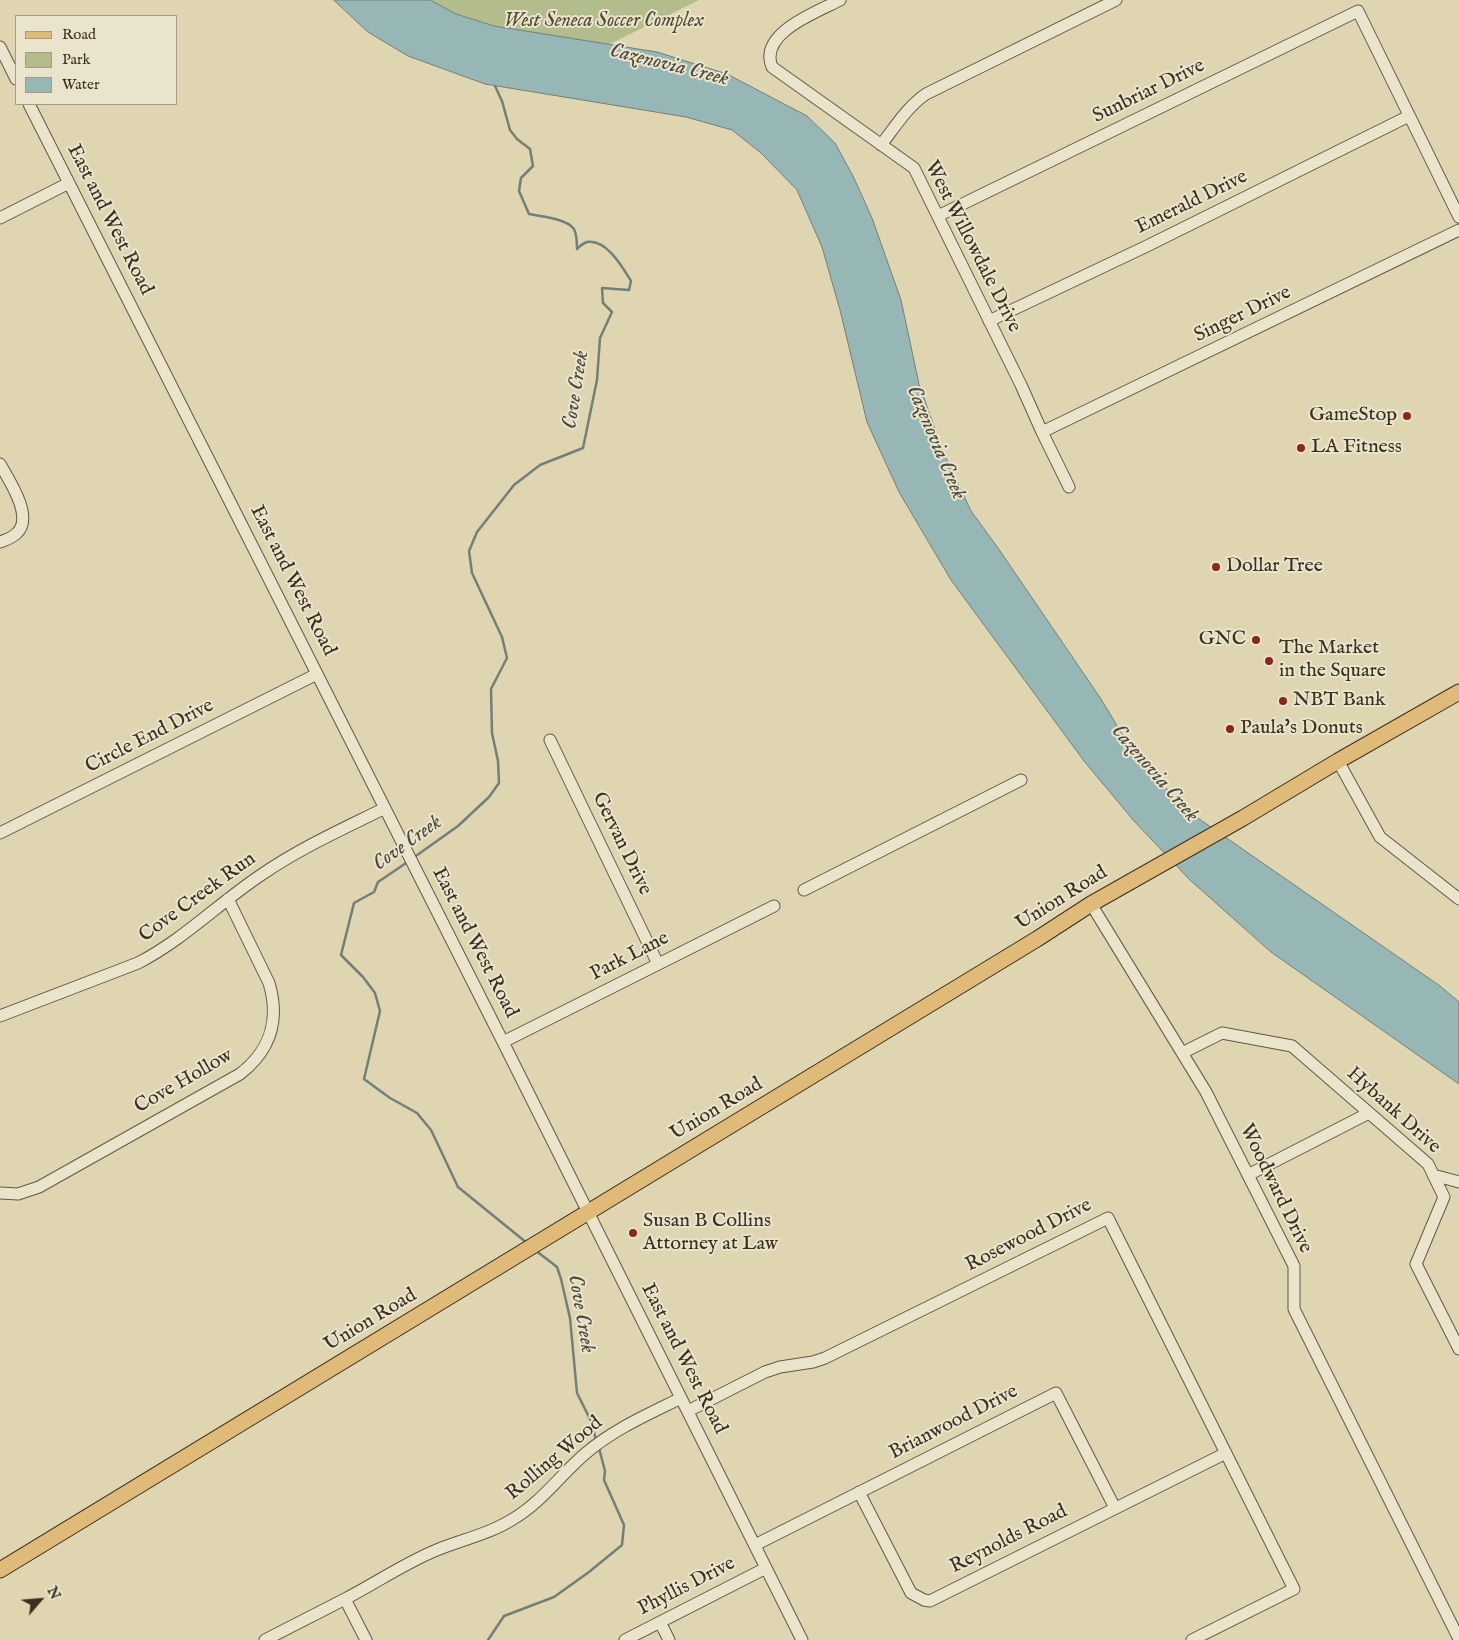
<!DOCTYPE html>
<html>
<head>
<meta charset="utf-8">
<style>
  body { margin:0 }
  #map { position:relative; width:1459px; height:1640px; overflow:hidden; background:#dfd5b1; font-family:"IM FELL English",serif }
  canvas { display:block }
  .legend { position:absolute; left:15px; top:15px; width:162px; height:90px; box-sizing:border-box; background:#eae4cc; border:1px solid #a49c87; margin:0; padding:6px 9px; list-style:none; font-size:15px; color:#3b2f1f }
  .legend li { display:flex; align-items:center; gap:10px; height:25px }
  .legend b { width:25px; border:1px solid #a49c87 }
  .north { position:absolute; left:15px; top:1575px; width:50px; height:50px; -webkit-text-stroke:4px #eae4cc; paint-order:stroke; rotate:63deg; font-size:14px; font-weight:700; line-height:20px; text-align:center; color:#3b2f1f }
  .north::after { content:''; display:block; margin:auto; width:18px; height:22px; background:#3b2f1f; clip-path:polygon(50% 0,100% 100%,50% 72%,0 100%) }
</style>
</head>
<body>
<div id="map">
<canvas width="1459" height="1640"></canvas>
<ul class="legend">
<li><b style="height:6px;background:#e0ba78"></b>Road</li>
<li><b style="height:14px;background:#b2bd8b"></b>Park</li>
<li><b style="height:14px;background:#97b6b6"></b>Water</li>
</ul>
<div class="north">N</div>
</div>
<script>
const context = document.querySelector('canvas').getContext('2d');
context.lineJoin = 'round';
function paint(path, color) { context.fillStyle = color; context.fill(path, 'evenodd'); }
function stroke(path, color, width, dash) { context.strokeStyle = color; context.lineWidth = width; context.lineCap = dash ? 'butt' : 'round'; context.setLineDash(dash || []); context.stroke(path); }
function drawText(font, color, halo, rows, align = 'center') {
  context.font = font + ' "IM FELL English",serif'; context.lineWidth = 4; context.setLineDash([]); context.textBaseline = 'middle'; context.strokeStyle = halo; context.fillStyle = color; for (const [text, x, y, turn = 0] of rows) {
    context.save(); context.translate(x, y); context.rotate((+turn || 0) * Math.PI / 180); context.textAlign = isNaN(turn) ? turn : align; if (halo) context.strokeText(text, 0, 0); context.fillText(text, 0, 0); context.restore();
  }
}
const green = new Path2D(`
  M 430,0 L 699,0 L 608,45 L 494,26 L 456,14 Z`);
const water = new Path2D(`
  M 334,0 L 430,0 L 456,14 L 494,26 L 657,52 L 727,74 L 807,116 L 835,143 L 854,178 L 872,218 L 901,300 L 919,384 L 944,454 L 971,511 L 998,548 L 1101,699 L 1137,759 L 1192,814 L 1440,986 L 1459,1002 L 1459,1084 L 1271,952 L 1190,880 L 1134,821 L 1084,761 L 951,580 L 899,492 L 867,422 L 840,310 L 822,247 L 797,190 L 761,153 L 732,130 L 686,117 L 485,84 L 408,56 L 368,32 Z`);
const stream = new Path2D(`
  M 413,858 L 458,826 L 489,797 L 499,783 L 498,761 L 492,733 L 491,689 L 507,658 L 502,637 L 472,573 L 469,551 L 477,532 L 514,485 L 540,465 L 583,448 L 597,380 L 600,338 L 612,312 L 603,303 L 602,288 L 629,290 L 631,281 C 623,268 607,239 587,242 C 584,243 580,246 577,249 C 577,242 577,235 574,229 C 567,219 541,216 529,214 L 519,191 L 521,178 L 533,166 L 530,149 L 517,139 L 510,130 L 502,101 L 495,86
  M 409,861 L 378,882 L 374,892 L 354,903 L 341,955 L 363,977 L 375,993 L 380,1011 L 364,1079 L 390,1098 L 417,1113 L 431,1130 L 458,1187 L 527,1243
  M 535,1250 L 557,1267 L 561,1279 L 570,1318 L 577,1393 L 591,1421 L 596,1440
  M 488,1640 L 504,1616 L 554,1597 L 589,1572 L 622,1545 L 624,1525 L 604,1480 L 605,1471 L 599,1448`);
const minor = new Path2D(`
  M 840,0 C 817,12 758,33 772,67 L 914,168 L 1021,385 L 1042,432 L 1069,487
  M 0,47 L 16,79
  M 29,104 L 503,1042 L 802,1640
  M 881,145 C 895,127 907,107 926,94 L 1116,0
  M 938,216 L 1358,11 L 1459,217
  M 0,218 L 69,183
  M 989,321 L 1147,246 L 1409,116
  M 1042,432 L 1459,230
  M 0,464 C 9,480 34,517 17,533 C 13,537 6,540 0,542
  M 550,740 L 658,964
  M 1338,761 L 1380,837 L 1459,899
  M 0,833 L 317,674
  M 804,890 L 1021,780
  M 1091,904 L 1206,1092 L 1294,1266 L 1294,1309 L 1459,1639
  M 0,1016 L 138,963 C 183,940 219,903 261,875 C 300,848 343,829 385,808
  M 503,1042 L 774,906
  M 1182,1053 L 1222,1033 L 1292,1046 L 1428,1164 L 1444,1197 L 1416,1264 L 1459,1349
  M 1248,1175 L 1369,1113
  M 1433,1175 L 1459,1182
  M 0,1193 L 18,1194 L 39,1187 L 240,1074 C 271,1050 280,1020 269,983 L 228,899
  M 688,1411 L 765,1372 L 780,1367 L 813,1362 L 825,1358 L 1108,1218 L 1294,1589 L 1192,1640
  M 859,1492 L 911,1593 L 924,1600 L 930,1601 L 1226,1453
  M 755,1545 L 1056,1393 L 1115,1508
  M 345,1599 C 374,1584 402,1565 432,1552 C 459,1540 488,1535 513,1519 C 542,1502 561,1474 586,1453 C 614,1429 649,1414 681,1398
  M 660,1622 L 669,1640
  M 265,1640 L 345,1599 L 366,1640
  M 625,1640 L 766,1568`);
const major = new Path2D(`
  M 0,1570 L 1037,939 L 1091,904 L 1243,818 L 1338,761 L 1459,692`);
const markers = [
  [1407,416,5,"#8f2418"],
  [1301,448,5,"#8f2418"],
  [1216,567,5,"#8f2418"],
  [1256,640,5,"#8f2418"],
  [1269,661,5,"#8f2418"],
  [1283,701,5,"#8f2418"],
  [1230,729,5,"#8f2418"],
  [633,1233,5,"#8f2418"]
];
const parkNames = [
  ["West Seneca Soccer Complex",604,22]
];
const streetNames = [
  ["Sunbriar Drive",1149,92,-26],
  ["Emerald Drive",1192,203,-26],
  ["East and West Road",109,220,63],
  ["West Willowdale Drive",972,247,63],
  ["Singer Drive",1243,315,-26],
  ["East and West Road",292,581,63],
  ["Circle End Drive",150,737,-27],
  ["Gervan Drive",621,844,64],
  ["Cove Creek Run",198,898,-36],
  ["Union Road",1062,899,-32],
  ["East and West Road",474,943,63],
  ["Park Lane",630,957,-27],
  ["Cove Hollow",184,1082,-30],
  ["Union Road",717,1110,-31],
  ["Hybank Drive",1393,1111,42],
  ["Woodward Drive",1275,1189,64],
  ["Rosewood Drive",1029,1236,-27],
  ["Union Road",371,1321,-31],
  ["East and West Road",683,1359,63],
  ["Brianwood Drive",954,1423,-27],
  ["Rolling Wood",555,1459,-40],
  ["Reynolds Road",1009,1540,-27],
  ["Phyllis Drive",687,1587,-27]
];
const poiNames = [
  ["GameStop",1397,416,"right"],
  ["LA Fitness",1311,448],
  ["Dollar Tree",1226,567],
  ["GNC",1246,640,"right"],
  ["The Market",1279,649],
  ["in the Square",1279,672],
  ["NBT Bank",1293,701],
  ["Paula's Donuts",1240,729],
  ["Susan B Collins",643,1222],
  ["Attorney at Law",643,1245]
];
const waterNames = [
  ["Cazenovia Creek",669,66,14],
  ["Cove Creek",577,390,-81],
  ["Cazenovia Creek",935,443,67],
  ["Cazenovia Creek",1154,774,49],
  ["Cove Creek",408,844,-36],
  ["Cove Creek",580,1314,80]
];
paint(green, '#b2bd8b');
paint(water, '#97b6b6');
stroke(water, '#72807a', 1);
stroke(stream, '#72807a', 2.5);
stroke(minor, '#645844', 13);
stroke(major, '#3b2f1f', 17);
stroke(minor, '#eae4cc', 11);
stroke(major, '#e0ba78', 15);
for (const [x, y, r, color] of markers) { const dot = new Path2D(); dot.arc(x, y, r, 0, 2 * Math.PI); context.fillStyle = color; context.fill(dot); stroke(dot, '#eae4cc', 2); }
drawText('italic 20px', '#534b35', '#eae4cc', parkNames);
drawText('20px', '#3b2f1f', '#eae4cc', streetNames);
drawText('20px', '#3b2f1f', '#eae4cc', poiNames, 'left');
drawText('italic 21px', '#4d4a3d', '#eae4cc', waterNames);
</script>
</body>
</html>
